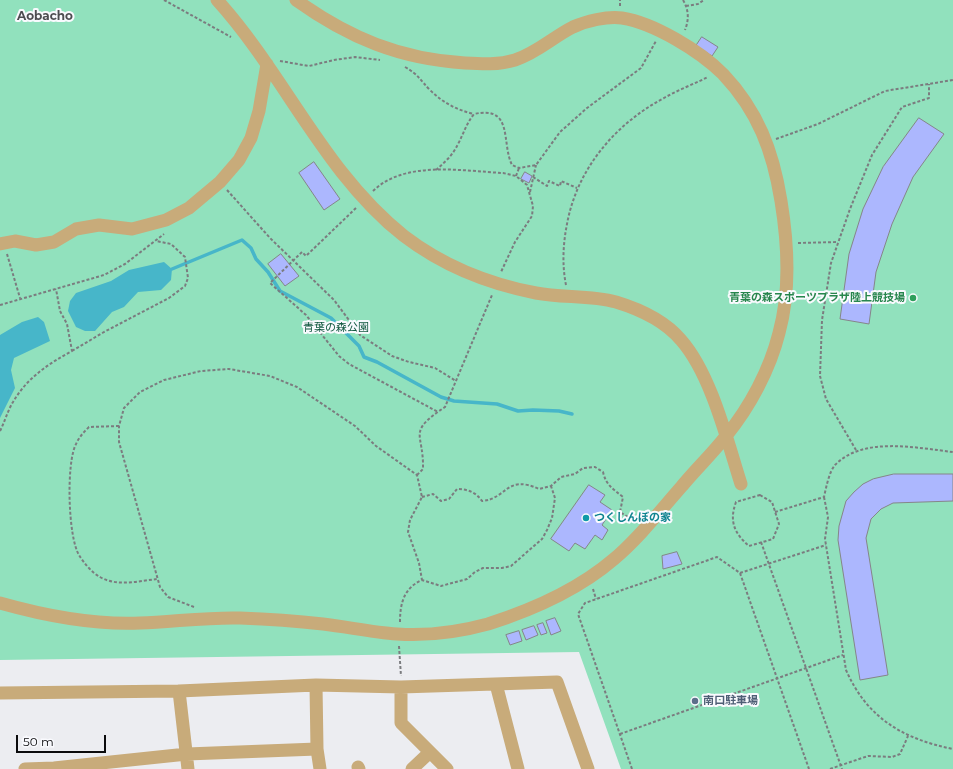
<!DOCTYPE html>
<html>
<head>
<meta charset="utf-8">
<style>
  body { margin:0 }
  #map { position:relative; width:953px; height:769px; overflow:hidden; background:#ecedf1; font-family:Montserrat,sans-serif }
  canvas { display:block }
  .scale { position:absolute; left:16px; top:735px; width:90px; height:18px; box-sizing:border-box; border:2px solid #0b0b0d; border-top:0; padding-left:5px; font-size:12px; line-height:14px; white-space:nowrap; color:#0b0b0d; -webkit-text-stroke:3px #f9fafe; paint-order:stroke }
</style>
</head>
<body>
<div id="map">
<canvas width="953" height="769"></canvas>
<div class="scale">50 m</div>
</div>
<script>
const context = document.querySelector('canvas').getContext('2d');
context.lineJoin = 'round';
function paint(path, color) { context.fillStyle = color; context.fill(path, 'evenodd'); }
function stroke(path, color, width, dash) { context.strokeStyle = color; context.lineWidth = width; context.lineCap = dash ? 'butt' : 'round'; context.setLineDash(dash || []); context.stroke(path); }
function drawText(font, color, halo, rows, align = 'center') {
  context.font = font + ' Montserrat,"Noto Sans JP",sans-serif'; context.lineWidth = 4; context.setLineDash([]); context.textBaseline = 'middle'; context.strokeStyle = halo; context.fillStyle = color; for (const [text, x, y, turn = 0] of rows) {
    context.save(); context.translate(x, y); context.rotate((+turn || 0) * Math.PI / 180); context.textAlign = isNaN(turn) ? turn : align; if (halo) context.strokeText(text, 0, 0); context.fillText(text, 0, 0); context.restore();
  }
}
const green = new Path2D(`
  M 0,0 L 953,0 L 953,769 L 621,769 L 579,652 L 0,660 Z`);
const water = new Path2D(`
  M 164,262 L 172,269 L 171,280 L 161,290 L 138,292 L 124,307 L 112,312 L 95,331 L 85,331 L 76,327 L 68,311 L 70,301 L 76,293 L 111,281 L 129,270 Z
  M 38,317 L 44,322 L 50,341 L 14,358 L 11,370 L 15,388 L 0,418 L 0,335 L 22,322 Z`);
const stream = new Path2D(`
  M 172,269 L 242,240 L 251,248 L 256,259 L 268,272 L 280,291 L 331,318 L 359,346 L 364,357 L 377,362 L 441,397 L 454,401 L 497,404 L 518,411 L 533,410 L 559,411 L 572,414`);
const building = new Path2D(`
  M 702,37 L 718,47 L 712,56 L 696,46 Z
  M 919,118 L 944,134 L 913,177 L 892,224 L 876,272 L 869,324 L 840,319 L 849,254 L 863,209 L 883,167 Z
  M 314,162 L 340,199 L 324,210 L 299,173 Z
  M 525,172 L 532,176 L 529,183 L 521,179 Z
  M 281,254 L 299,276 L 285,286 L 268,264 Z
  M 894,474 L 953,474 L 953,501 L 893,503 L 881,509 L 871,519 L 866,538 L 888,675 L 860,680 L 838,540 L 839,526 L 846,501 L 854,492 L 863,484 L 873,479 Z
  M 589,485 L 605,495 L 600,502 L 612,510 L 602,525 L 608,530 L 602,540 L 595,535 L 585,549 L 575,543 L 569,551 L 551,539 Z
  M 677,552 L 682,564 L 663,569 L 662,556 Z
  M 555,618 L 561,631 L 551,635 L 546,621 Z
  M 543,623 L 547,633 L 541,635 L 537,625 Z
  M 534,626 L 538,635 L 526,640 L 522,630 Z
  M 519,631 L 522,641 L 510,645 L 506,635 Z`);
const path = new Path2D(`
  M 164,0 L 231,37
  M 683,0 C 689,10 689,20 685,30
  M 620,6 L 620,0
  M 686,6 L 698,4 L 704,0
  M 280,61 L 309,66 L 334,60 L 355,57 L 380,60
  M 405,67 C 419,75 420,80 430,90 C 443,103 457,110 474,114
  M 776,139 L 818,124 L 885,91 L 953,80
  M 436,170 C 444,163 453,155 458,144 C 464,133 466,124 474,114 C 514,105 501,143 512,165 L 519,168 L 536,165 L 560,132 L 587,108 L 641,68 L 656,41
  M 516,176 L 519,168
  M 533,177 L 547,186 L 549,181 L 560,186 L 561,181 L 577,188
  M 227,190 L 270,238 L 334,300 L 360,335 L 392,356 L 409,362 L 435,368 L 456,381
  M 373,191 C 405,160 462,171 503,173 L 516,176 L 527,185 L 533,206 L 532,216 L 515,242 L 501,272
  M 530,192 L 536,165
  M 356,208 L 306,256 L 302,252 L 270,283 L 306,315 L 339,356 L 349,364 L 438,412
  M 798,243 L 838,242
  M 7,254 L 20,298
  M 566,285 C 562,265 563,244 567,224 C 577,169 615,124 664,98 C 678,90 694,84 708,77
  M 0,305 L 104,275 L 125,264 L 164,234
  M 72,351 L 104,332 L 169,298 L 185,286 L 188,278 L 185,257 L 171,244 L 156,241
  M 119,426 L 89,427 C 84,432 79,437 76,444 C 66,463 68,537 79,555 C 84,563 92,573 100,577 C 117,587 139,581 157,579
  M 0,431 C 5,421 8,410 13,402 C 27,378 48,364 72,351 L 67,324 L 60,311 L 56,289
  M 856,450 L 826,399 L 820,376 L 822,320 L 831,263 L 850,209 L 872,155 L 902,107 L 929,98 L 929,84
  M 417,475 L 423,469 C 424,432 406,433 445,407 L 492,295
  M 760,495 L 772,502 L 779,524 L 773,539 L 749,546 C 734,533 729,521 736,502 Z
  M 422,497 L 433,494 L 441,501 L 449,499 L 457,489 C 467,489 476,492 482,501 C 507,499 506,474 539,489 L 551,486 L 561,477 L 575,474 L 583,468 L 595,467 L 603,472 C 606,485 613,489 623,497 L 620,512 L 634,521
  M 824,497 L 828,517 L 825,539 L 846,670 C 867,718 903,739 953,749
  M 775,512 L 824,497 C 826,488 829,472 835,465 C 863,436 917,448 953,452
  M 761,542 L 842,769
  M 740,573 L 826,545
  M 593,589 L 596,599
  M 194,607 L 168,597 L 160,587 L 119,442 L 119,426 L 124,408 L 140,392 L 164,380 L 201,371 L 229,369 L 270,376 L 297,387 L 355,426 L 376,446 L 417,475 L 422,497 L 410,520 L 408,532 L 419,563 L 422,580
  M 400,622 C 400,603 404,588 422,580 L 441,586 L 467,579 L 475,572 L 483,568 L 502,568 L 511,566 L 542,539 L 547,530 L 552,518 L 555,498 L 551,486
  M 399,646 L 401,676
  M 620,734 L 843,655
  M 632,769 L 578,614 L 585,603 L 717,557 L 740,573 L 809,769
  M 830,769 L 868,756 L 892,757 L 900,754 L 908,736`);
const minor = new Path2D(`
  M 217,0 C 285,75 324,173 404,236 C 442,265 489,284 536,293 C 562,298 590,295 616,302 C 639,309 665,321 681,340 C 711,374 727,440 741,484
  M 0,244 L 15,241 L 36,245 L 54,242 L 76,229 L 99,225 L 132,229 L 166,220 L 189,208 L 220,182 L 239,160 L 251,138 L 259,111 L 267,64
  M 0,603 C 46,616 92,625 140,623 C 173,622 206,617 240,618 C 267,619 296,621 323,624 C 348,627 372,632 397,634 C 427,636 459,632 488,624 C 532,610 578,590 614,559 C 639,538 660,511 682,486 C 696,469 712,454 726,436 C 750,407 770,369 779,333 C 791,290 788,244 781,201 C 773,151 758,111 723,74 C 700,51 654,23 622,18 C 607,16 586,21 573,27 C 553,37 537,53 515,60 C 499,65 482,64 465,63 C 400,59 349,38 296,0
  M 496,684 L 518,769
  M 316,685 L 317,749 L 320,769
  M 401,687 L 401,723 L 447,769
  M 179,691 L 188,769
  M 0,693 L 179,691 L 316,685 L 401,687 L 557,682 L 588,769
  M 358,767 L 359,769
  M 25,769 L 54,768 L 187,754 L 317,749
  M 412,769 L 429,753`);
const markers = [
  [913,298,4,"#2e9e5b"],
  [586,518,4,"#0f9aa8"],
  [695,701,4,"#5c6f8a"]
];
const leisureNames = [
  ["青葉の森スポーツプラザ陸上競技場",905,298]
];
const parkNames = [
  ["青葉の森公園",336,328]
];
const cultureNames = [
  ["つくしんぼの家",594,518]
];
const serviceNames = [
  ["南口駐車場",703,701]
];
const neighbourhoodNames = [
  ["Aobacho",45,16]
];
paint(green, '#91e1bd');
paint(water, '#47b6c9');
stroke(stream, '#47b6c9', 3.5);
paint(building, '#acb7fe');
stroke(building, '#858689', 1);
stroke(path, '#7b7c7f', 2, [3, 2]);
stroke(minor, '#c8ab7a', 13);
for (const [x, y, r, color] of markers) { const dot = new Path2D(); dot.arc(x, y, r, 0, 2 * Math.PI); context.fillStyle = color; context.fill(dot); stroke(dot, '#f9fafe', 1.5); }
drawText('bold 11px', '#27864d', '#f9fafe', leisureNames, 'right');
drawText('11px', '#11583f', '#f9fafe', parkNames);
drawText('bold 11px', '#0d838f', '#f9fafe', cultureNames, 'left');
drawText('bold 11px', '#4e5e75', '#f9fafe', serviceNames, 'left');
drawText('bold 12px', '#4d4d51', '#f9fafe', neighbourhoodNames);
</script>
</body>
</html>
